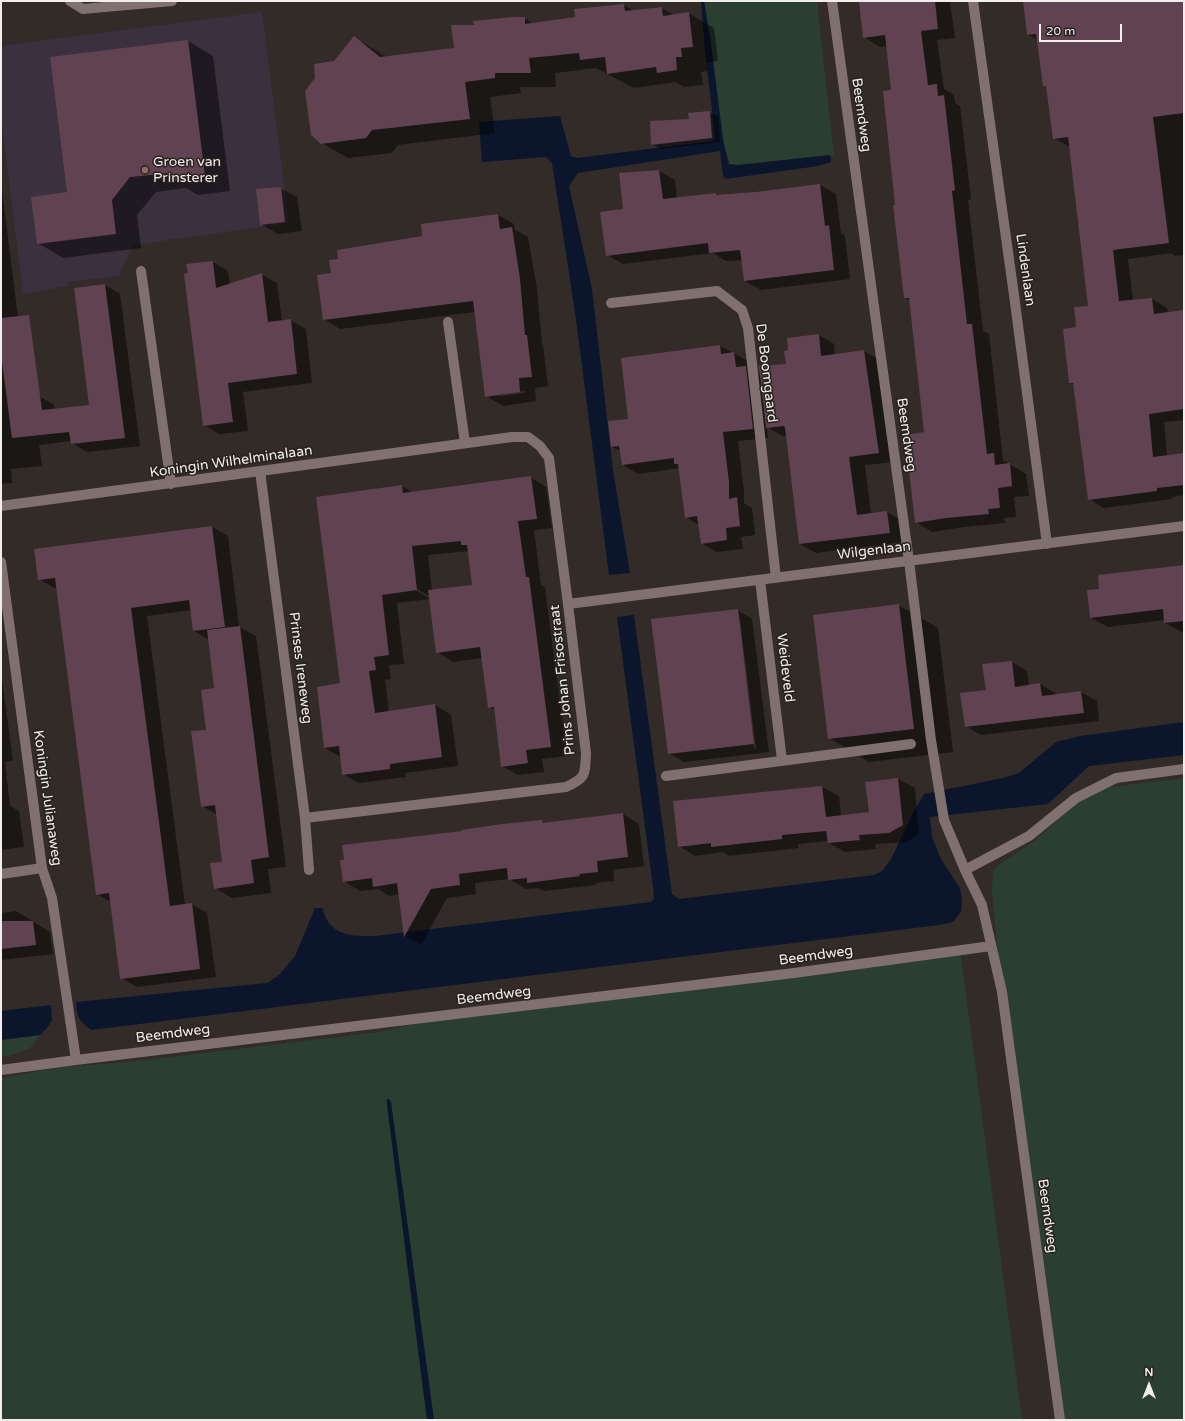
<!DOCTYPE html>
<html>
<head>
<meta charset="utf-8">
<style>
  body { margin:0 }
  #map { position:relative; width:1185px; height:1421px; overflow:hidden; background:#322b28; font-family:"Varela Round",sans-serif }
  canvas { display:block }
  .frame { position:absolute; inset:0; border:2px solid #f2eeec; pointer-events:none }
  .north { position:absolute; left:1129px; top:1365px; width:40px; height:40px; -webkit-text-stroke:3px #28221f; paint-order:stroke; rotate:0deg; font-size:11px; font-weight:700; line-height:16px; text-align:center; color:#f2eeec }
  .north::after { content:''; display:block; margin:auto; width:14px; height:18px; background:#f2eeec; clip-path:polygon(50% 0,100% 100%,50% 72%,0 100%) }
  .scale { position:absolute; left:1039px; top:24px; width:83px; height:18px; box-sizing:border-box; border:2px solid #f2eeec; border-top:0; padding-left:5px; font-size:12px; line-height:14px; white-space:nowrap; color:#f2eeec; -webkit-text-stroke:3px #28221f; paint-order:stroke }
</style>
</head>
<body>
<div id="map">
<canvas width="1185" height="1421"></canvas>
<div class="frame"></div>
<div class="north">N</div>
<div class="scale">20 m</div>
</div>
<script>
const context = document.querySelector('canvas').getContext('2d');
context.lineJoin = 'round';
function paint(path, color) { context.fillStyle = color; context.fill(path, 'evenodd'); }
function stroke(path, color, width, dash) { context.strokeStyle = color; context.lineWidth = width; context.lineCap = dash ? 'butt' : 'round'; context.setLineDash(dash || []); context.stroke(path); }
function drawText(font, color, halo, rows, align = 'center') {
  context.font = font + ' "Varela Round",sans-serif'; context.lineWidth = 3; context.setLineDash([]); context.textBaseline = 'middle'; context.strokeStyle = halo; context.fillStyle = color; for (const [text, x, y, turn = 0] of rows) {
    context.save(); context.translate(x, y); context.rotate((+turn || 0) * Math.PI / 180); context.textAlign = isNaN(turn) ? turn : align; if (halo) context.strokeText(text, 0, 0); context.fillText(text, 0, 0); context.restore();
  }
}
const education = new Path2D(`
  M 262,12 L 289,223 L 133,245 L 119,276 L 68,282 L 68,286 L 23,294 L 1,117 L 1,48 L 8,45 Z`);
const green = new Path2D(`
  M 704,1 L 817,1 L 834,156 L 831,156 L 830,155 L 738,165 L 729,164 L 723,140 L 711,44 Z
  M 1184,778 L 1184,1420 L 1062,1420 L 998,954 L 992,891 L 993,871 L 1000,864 L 1033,842 L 1093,789 Z
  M 960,949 L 1022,1420 L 434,1420 L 391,1102 L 407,1266 L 427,1420 L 1,1420 L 1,1078 L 65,1067 L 128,1062 L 379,1032 L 450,1016 Z
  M 40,1035 L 30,1048 L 9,1056 L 1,1057 L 1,1040 Z`);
const water = new Path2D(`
  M 704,1 L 711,44 L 723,140 L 729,164 L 738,165 L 830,155 L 831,162 L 818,166 L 726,179 L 723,176 L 720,151 L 578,173 L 569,186 L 592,289 L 613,470 L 630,573 L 609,575 L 575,312 L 552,163 L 546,157 L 482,162 L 479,122 L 560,116 L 571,156 L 577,158 L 713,141 L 715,137 L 705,50 L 701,2 Z
  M 634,615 L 672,894 L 679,899 L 874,875 L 882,871 L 891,859 L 913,813 L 924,794 L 1003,778 L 1019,773 L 1056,742 L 1080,736 L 1184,722 L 1184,755 L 1089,766 L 1048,804 L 930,817 L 932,837 L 941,859 L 960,888 L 962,901 L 961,912 L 953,922 L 939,925 L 91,1030 C 79,1021 77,1017 76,1002 L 267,983 L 279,975 L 295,956 L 315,908 L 322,908 C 324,913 326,919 329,923 C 340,937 358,936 375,936 L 651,902 L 654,899 L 653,887 L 617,617 Z
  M 51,1005 L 52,1020 L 47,1028 L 40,1035 L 1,1040 L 1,1011 Z
  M 387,1099 L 389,1099 L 391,1102 L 434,1420 L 427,1420 L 387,1105 Z`);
const shadow = new Path2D(`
  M 860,1 L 950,1 L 955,38 L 937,40 L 944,89 L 954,95 L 955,103 L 960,106 L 971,199 L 968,200 L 983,331 L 989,334 L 1003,460 L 1026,474 L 1029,496 L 1014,497 L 1016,517 L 1004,518 L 1005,523 L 964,527 L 932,532 L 916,522 L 925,433 L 910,301 L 905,298 L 897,206 L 892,91 L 887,46 L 880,47 L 864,37 Z
  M 1024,1 L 1184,1 L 1184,255 L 1175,256 L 1171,253 L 1128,259 L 1133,301 L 1152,299 L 1167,308 L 1168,313 L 1184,311 L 1184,420 L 1164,422 L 1167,456 L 1184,454 L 1184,495 L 1172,497 L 1172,499 L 1104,508 L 1089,499 L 1075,385 L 1070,383 L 1077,328 L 1089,306 L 1070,147 L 1054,138 L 1048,88 L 1044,85 L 1038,40 L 1028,35 Z
  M 623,5 L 634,11 L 661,8 L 674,15 L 688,13 L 714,28 L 718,61 L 706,63 L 708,71 L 701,72 L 703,85 L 684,87 L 676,82 L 634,88 L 596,68 L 555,73 L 556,87 L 520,87 L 521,93 L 490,97 L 495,133 L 398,145 L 392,153 L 348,158 L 322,143 L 334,62 L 354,37 L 386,57 L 455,49 L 475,26 L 524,18 L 534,24 L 576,18 Z
  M 188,41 L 213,56 L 230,191 L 198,195 L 186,188 L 156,192 L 137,215 L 141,248 L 63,258 L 38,243 Z
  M 709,112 L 718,117 L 720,142 L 661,149 L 652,144 L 690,120 Z
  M 659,171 L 675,180 L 677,199 L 716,194 L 720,196 L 757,193 L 820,185 L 836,194 L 841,233 L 845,236 L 850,279 L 761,290 L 745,281 L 742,260 L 726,261 L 713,253 L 623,264 L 607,255 L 624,210 Z
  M 1,182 L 28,397 L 39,396 L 54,405 L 55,410 L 90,406 L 105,285 L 120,294 L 140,446 L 87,452 L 72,443 L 71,441 L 39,445 L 42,466 L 11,469 L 12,483 L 1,484 Z
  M 280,188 L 297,197 L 302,231 L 278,234 L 261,224 Z
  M 498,215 L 514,224 L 515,230 L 528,237 L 537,289 L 542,345 L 543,345 L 548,386 L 535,388 L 536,401 L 503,406 L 486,396 L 475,312 L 340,329 L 324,319 L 332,274 L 423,237 ZM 525,391 L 525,393 L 500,396 L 500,394 Z
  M 213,262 L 228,271 L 230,285 L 262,275 L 277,283 L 282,321 L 290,320 L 306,329 L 312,383 L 243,392 L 248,431 L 219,434 L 204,425 Z
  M 819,335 L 834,344 L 835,355 L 864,351 L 880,360 L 894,462 L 865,465 L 871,514 L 887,512 L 902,521 L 905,542 L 816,553 L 800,544 L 786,436 L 782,436 L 767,427 L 768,438 L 738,441 L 744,492 L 744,503 L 752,508 L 755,535 L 741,537 L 743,549 L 717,552 L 701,543 L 699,525 L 686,517 L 680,468 L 638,474 L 623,465 L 621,451 L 612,447 L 629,420 L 720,346 L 750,362 L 751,370 L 761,376 L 787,365 Z
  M 530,477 L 546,487 L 552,528 L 534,530 L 541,585 L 545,587 L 567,756 L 542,759 L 544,772 L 518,775 L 502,766 L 495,710 L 489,707 L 482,658 L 453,662 L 437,652 L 430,599 L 397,603 L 404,664 L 389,665 L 391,679 L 385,680 L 389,712 L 435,705 L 451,715 L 458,766 L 405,773 L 406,777 L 359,783 L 343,774 L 341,757 L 325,748 L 342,684 L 402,486 L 413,493 ZM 469,551 L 474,586 L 432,591 L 428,555 ZM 414,587 L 429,596 L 429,598 L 413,589 Z
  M 212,527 L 228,536 L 239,627 L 256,636 L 286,867 L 268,869 L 271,893 L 232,898 L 215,888 L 224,863 L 218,815 L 202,806 L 207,731 L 216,689 L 209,640 L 194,631 L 191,610 L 147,616 L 185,905 L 191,904 L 207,913 L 216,977 L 137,987 L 121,978 L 111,902 L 97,894 L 57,588 L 54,588 L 39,579 Z
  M 1184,566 L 1184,632 L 1182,632 L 1165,623 L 1165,620 L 1108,627 L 1091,618 L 1101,590 Z
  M 898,605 L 938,628 L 953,752 L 869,762 L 829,738 Z
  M 737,610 L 752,619 L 769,752 L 684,762 L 669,753 ZM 738,619 L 740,619 L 756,749 L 754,749 Z
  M 1012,662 L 1027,671 L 1029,686 L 1040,684 L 1055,693 L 1056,695 L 1081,692 L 1097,701 L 1099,721 L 981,735 L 966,726 L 987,691 Z
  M 1,672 L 13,761 L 5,762 L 10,806 L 19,811 L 24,847 L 1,850 Z
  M 898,779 L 915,788 L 919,834 L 906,842 L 875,844 L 876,849 L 845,852 L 829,843 L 828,841 L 798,844 L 798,848 L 729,856 L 723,852 L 695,856 L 679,846 L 674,802 L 822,787 L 839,796 L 841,816 L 870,813 L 866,782 Z
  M 623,814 L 639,824 L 644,866 L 613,870 L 614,881 L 595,883 L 596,885 L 544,891 L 538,888 L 526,889 L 509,879 L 475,883 L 476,894 L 447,898 L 421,945 L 405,936 L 400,894 L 390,896 L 378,889 L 360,891 L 344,881 L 542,821 L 546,824 Z
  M 16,911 L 50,932 L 53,954 L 1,960 L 1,913 Z`);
const building = new Path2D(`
  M 859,1 L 935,1 L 938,29 L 921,31 L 928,85 L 937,84 L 938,96 L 944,95 L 955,190 L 952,191 L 967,324 L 972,324 L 987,454 L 994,453 L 995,465 L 1010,463 L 1012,486 L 998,488 L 1000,508 L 988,509 L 989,514 L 946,518 L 915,523 L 905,435 L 924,432 L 909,298 L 904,298 L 893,205 L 895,205 L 883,91 L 891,90 L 885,35 L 863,38 Z
  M 1023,1 L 1184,1 L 1184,113 L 1153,117 L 1169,243 L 1113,250 L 1119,301 L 1152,298 L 1154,314 L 1184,310 L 1184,409 L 1149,414 L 1153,457 L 1184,453 L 1184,485 L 1157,488 L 1157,491 L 1088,500 L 1073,383 L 1069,383 L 1063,329 L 1076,327 L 1074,307 L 1088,306 L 1068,137 L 1053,139 L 1046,86 L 1043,86 L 1036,34 L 1027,35 Z
  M 624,4 L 625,11 L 662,7 L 663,16 L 689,12 L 693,47 L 681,48 L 682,57 L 676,57 L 677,70 L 657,73 L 656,67 L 607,74 L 605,57 L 580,60 L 579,53 L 529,58 L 531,73 L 495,73 L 495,78 L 465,82 L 470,119 L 372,130 L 366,138 L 321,144 L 311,135 L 305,91 L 315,78 L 314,64 L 334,61 L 354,36 L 380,57 L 454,48 L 451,25 L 474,25 L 473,21 L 512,17 L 525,17 L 525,24 L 575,17 L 574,9 Z
  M 188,40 L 205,176 L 172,181 L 170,173 L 130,177 L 112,200 L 116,234 L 37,244 L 31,197 L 67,192 L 50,57 Z
  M 710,111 L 712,138 L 651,145 L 650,121 L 689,119 L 688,113 Z
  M 659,170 L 663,199 L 716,193 L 716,195 L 756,192 L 820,184 L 825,226 L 829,225 L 834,270 L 744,281 L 740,250 L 709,253 L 708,243 L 606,256 L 600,212 L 623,209 L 619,173 Z
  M 281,187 L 285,222 L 260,225 L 256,189 Z
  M 498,214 L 500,229 L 512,227 L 520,279 L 525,335 L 527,335 L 532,377 L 519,378 L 520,392 L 485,397 L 473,301 L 323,320 L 317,275 L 331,273 L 329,260 L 338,259 L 337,250 L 422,236 L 421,224 Z
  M 213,261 L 216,288 L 262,273 L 268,322 L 291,319 L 297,374 L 228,383 L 233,422 L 203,426 L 184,274 L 188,273 L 186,264 Z
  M 105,284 L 125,438 L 71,444 L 69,432 L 12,438 L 1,354 L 1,318 L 29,315 L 42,410 L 89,405 L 74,288 Z
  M 819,334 L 821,356 L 864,350 L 879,453 L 849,457 L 857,515 L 887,511 L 890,533 L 799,544 L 785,428 L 784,426 L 766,428 L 759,366 L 786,364 L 784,351 L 788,350 L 787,338 Z
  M 720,345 L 721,354 L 734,352 L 736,367 L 746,366 L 753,429 L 723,432 L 729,482 L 729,499 L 737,497 L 740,526 L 726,528 L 727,540 L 701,544 L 697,516 L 685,518 L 678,464 L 674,464 L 674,458 L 622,465 L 619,446 L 611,447 L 608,421 L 628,419 L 621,358 Z
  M 531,476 L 537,519 L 518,521 L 526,577 L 529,577 L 551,747 L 526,750 L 528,763 L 501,767 L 494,707 L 488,708 L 480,647 L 436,653 L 428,590 L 472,585 L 467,545 L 461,545 L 461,541 L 412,546 L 417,590 L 382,595 L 389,655 L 374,657 L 376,670 L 369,671 L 375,713 L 435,704 L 442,757 L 390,764 L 390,769 L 342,775 L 339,746 L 324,748 L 317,687 L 340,683 L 316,497 L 402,485 L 403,493 Z
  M 212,526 L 225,627 L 193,631 L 189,600 L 131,608 L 170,906 L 192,903 L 200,969 L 120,979 L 109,893 L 96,895 L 55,578 L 38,580 L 34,549 Z
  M 1184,565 L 1184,621 L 1164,623 L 1163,609 L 1090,618 L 1087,590 L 1099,589 L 1098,575 Z
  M 899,604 L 914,729 L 828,739 L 813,615 Z
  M 738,609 L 754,744 L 668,754 L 651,619 Z
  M 240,626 L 269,857 L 251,860 L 254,883 L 214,889 L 210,863 L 222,862 L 215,805 L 201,807 L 191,731 L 206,730 L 201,690 L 214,688 L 207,630 Z
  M 1012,661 L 1015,687 L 1040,683 L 1042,696 L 1081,691 L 1084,713 L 965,727 L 960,693 L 986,690 L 982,664 Z
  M 898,778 L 903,825 L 889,833 L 859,835 L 860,840 L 828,843 L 826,831 L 782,835 L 782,839 L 711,847 L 711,843 L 678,847 L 673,801 L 822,786 L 826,817 L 869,812 L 865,782 Z
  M 623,813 L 628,857 L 597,861 L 598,872 L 579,874 L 580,876 L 527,883 L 527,878 L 508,880 L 507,868 L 459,874 L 460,885 L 431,889 L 404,937 L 397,883 L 373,887 L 372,878 L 343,882 L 340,860 L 344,860 L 342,845 L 462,831 L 461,830 L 502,824 L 542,820 L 543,823 Z
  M 1,921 L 33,921 L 36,945 L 1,949 Z`);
const minor = new Path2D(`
  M 70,1 L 83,9 L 172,1
  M 832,1 L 909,561 L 931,740 L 944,820 L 965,870 L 982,905 L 1002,992 L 1060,1420
  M 973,1 L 1014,295 L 1047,544
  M 141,271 L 171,484
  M 611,303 L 717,291 L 742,310 L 748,328 L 776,578
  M 448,322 L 465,443
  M 260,471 L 305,818 L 309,870
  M 1,506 L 512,437 L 528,437 L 540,446 L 549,458 L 568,604 L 586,753 C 585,775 586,778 566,787 L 305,818
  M 1,562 L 42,868 L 52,898 L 76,1060
  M 760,580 L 782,760
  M 568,604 L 1184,526
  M 666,776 L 911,744
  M 965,870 L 1029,836 L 1076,798 L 1116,778 L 1184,769
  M 1,874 L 42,868
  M 1,1070 L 76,1060 L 794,973 L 991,946`);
const markers = [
  [145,170,4,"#8d6e63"]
];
const streetNames = [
  ["Beemdweg",861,115,82],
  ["Lindenlaan",1025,270,82],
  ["De Boomgaard",766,373,83],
  ["Beemdweg",906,435,82],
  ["Koningin Wilhelminalaan",231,462,-8],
  ["Wilgenlaan",874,551,-7],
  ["Prinses Ireneweg",300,668,83],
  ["Weideveld",785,668,83],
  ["Prins Johan Frisostraat",563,680,-96],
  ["Koningin Julianaweg",47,798,82],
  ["Beemdweg",816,956,-8],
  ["Beemdweg",494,996,-7],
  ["Beemdweg",173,1034,-7],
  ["Beemdweg",1047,1216,82]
];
const poiNames = [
  ["Groen van",153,162],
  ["Prinsterer",153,178]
];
paint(education, '#3b303e');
paint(green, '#2b3f31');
paint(water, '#0b162d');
paint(shadow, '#0007');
paint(building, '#614250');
stroke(minor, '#817070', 10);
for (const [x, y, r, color] of markers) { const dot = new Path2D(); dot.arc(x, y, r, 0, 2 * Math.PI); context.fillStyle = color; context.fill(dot); stroke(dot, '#28221f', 1.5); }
drawText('14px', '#f2eeec', '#28221f', streetNames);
drawText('14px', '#f2eeec', '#28221f', poiNames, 'left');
</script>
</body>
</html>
